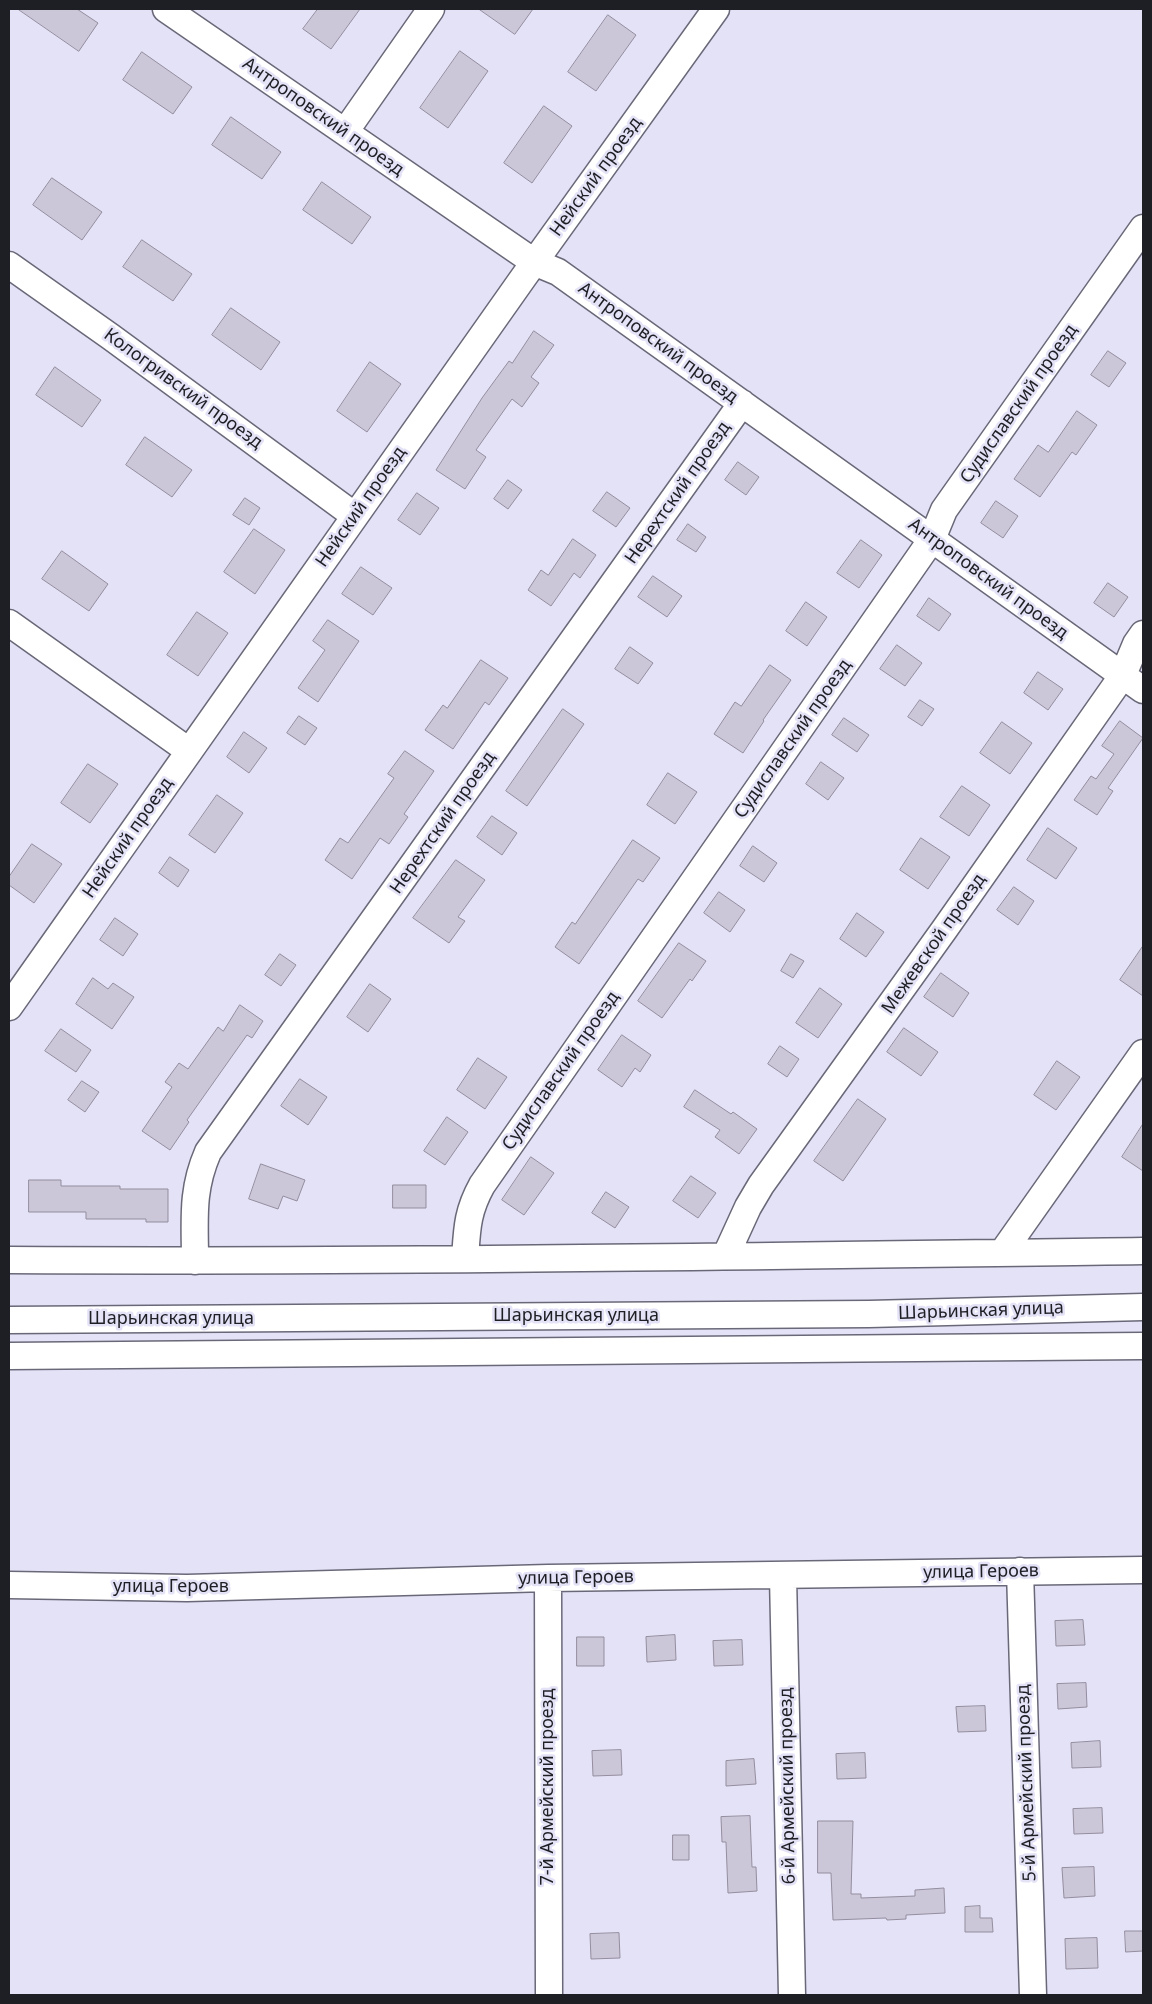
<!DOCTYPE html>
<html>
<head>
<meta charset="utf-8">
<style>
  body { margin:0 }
  #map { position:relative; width:1152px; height:2004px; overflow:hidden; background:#e4e2f6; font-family:"Noto Sans",sans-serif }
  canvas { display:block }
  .frame { position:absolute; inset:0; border:10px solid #1e1e25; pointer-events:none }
</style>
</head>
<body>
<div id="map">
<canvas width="1152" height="2004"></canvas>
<div class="frame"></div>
</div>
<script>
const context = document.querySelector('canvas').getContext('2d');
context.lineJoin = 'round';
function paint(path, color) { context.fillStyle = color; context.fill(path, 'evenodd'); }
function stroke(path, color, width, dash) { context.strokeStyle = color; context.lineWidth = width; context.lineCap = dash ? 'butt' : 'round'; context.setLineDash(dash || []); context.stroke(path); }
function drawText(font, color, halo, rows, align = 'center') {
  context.font = font + ' "Noto Sans",sans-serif'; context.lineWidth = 5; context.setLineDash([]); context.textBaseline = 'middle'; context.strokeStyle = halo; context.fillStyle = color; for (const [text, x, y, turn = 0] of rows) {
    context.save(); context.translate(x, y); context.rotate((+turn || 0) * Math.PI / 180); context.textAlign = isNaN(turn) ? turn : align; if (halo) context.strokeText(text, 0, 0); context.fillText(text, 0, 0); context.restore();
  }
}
const building = new Path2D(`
  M 18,9 L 77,9 L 98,23 L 79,51 Z
  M 318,9 L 360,9 L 331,49 L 303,29 Z
  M 479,9 L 533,9 L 515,34 Z
  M 608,15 L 636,35 L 596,91 L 568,72 Z
  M 460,51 L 488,71 L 448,128 L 420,108 Z
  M 142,52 L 192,87 L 173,114 L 123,80 Z
  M 544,106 L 572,126 L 532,183 L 504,163 Z
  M 231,117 L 281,152 L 262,179 L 212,145 Z
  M 52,178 L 102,212 L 82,240 L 33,205 Z
  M 322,182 L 371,217 L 352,244 L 303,210 Z
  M 142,240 L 192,274 L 173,301 L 123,267 Z
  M 231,308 L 280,342 L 261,370 L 212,335 Z
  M 534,331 L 554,345 L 531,377 L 539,383 L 522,407 L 512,399 L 476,450 L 486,457 L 465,489 L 436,470 L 482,398 L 509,361 L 512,363 Z
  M 1108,351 L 1126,363 L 1109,387 L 1091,375 Z
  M 370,362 L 401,384 L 367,432 L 337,411 Z
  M 55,367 L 101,400 L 82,427 L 36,395 Z
  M 1077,411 L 1097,425 L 1076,455 L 1072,452 L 1040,497 L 1014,479 L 1038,445 L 1048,452 Z
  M 145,437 L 192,470 L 172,497 L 126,465 Z
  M 738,462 L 759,477 L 746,495 L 725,480 Z
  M 508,480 L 522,490 L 508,509 L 494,499 Z
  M 607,492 L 630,508 L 616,527 L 593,511 Z
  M 417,493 L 439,508 L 420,535 L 398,520 Z
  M 245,498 L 260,508 L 249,525 L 233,515 Z
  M 996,501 L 1018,516 L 1003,538 L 981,523 Z
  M 688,524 L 706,537 L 696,552 L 677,540 Z
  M 254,529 L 285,550 L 255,594 L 224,572 Z
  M 573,539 L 596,555 L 580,578 L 574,573 L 551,606 L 528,590 L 541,570 L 548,575 Z
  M 861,540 L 882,555 L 859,588 L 837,573 Z
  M 62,551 L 108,584 L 89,611 L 42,579 Z
  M 361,567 L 392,588 L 373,615 L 342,594 Z
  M 653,576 L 682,596 L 667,617 L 638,597 Z
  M 1108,583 L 1128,597 L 1114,617 L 1094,603 Z
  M 929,598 L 951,614 L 939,631 L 917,616 Z
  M 806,602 L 827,617 L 807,646 L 786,631 Z
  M 197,612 L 228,633 L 198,676 L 167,655 Z
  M 328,620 L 359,641 L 318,702 L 298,688 L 325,650 L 313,641 Z
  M 897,645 L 922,663 L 905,686 L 880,669 Z
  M 630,647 L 653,663 L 638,684 L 615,669 Z
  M 481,660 L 508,678 L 489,705 L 485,702 L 453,749 L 425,730 L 443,705 L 447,708 Z
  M 770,665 L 791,680 L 763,720 L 764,721 L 743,753 L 714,734 L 735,702 L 741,706 Z
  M 1038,672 L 1063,689 L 1048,710 L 1024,693 Z
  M 920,700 L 934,709 L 922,726 L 908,717 Z
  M 563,709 L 584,724 L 527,806 L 506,791 Z
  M 299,716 L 317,728 L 305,745 L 287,733 Z
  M 844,718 L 869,735 L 857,752 L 832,735 Z
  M 1120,721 L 1143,738 L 1108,788 L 1113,791 L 1097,815 L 1074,800 L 1091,776 L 1096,779 L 1114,754 L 1102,746 Z
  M 1002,722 L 1032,743 L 1010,774 L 980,753 Z
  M 244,732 L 267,748 L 249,773 L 227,757 Z
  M 405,751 L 434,771 L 404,814 L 408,817 L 389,844 L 380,838 L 352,879 L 325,860 L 340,838 L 348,843 L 394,778 L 388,774 Z
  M 821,762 L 844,778 L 828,800 L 806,784 Z
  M 88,764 L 118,784 L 90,823 L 61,803 Z
  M 668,773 L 697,792 L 675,824 L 647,805 Z
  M 962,786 L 990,805 L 969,836 L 940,817 Z
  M 217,795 L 243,813 L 215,853 L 189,835 Z
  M 492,816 L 517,833 L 502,855 L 477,837 Z
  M 1048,828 L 1077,848 L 1056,879 L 1027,860 Z
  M 921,838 L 950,857 L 928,889 L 900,870 Z
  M 633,840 L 660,858 L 643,882 L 638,879 L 579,964 L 555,947 L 572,922 L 575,924 Z
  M 32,844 L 62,864 L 34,903 L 9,885 L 9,877 Z
  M 753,846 L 777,863 L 764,882 L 740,866 Z
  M 170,857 L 189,870 L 178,887 L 159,873 Z
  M 456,860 L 485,880 L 458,917 L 465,921 L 449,943 L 413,918 Z
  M 1014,887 L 1034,901 L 1018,925 L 997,910 Z
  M 719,892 L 745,910 L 730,932 L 704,913 Z
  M 857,913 L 884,932 L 866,957 L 840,939 Z
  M 115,918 L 138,934 L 123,956 L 100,940 Z
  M 679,943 L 706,961 L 692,981 L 690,979 L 662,1018 L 638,1001 Z
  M 1143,946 L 1143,996 L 1120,980 Z
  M 280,954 L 296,965 L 281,986 L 265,975 Z
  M 791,954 L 804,961 L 793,978 L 781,971 Z
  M 941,973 L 969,993 L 953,1017 L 924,997 Z
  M 93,978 L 108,989 L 113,983 L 134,997 L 112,1029 L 76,1004 Z
  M 370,984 L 391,999 L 368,1032 L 347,1017 Z
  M 820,988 L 842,1004 L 818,1038 L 796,1023 Z
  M 240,1005 L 263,1021 L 252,1038 L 247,1035 L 187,1120 L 189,1122 L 170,1150 L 142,1131 L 172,1087 L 165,1082 L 179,1063 L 188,1069 L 218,1027 L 223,1031 Z
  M 904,1028 L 938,1052 L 921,1076 L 887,1052 Z
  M 61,1029 L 91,1050 L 76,1072 L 45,1051 Z
  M 622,1035 L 651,1055 L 640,1072 L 635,1068 L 622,1087 L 598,1070 Z
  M 780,1046 L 799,1059 L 787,1077 L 768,1064 Z
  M 478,1058 L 507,1077 L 485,1109 L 457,1090 Z
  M 1057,1061 L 1080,1077 L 1056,1110 L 1034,1095 Z
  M 300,1079 L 327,1097 L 308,1125 L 281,1106 Z
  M 82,1081 L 99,1092 L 85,1112 L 68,1100 Z
  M 695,1090 L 731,1114 L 733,1112 L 757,1129 L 739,1154 L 715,1137 L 720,1130 L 684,1107 Z
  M 858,1099 L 886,1119 L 843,1181 L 814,1161 Z
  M 447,1117 L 468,1132 L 445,1165 L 424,1151 Z
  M 1143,1124 L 1143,1171 L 1122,1157 Z
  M 531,1157 L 554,1173 L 524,1215 L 502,1200 Z
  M 261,1164 L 305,1180 L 297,1201 L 283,1196 L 278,1209 L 249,1199 Z
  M 691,1176 L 716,1193 L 698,1218 L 673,1201 Z
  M 29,1180 L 61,1180 L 61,1186 L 120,1186 L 120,1189 L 168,1189 L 168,1222 L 146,1222 L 146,1219 L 86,1219 L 86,1212 L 29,1212 Z
  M 393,1185 L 426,1185 L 426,1208 L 393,1208 Z
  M 606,1192 L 629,1207 L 615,1228 L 592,1213 Z
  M 1083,1620 L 1085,1645 L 1056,1646 L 1055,1621 Z
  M 675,1635 L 676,1660 L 647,1662 L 646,1637 Z
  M 577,1637 L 604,1637 L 604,1666 L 577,1666 Z
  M 742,1640 L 743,1665 L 714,1666 L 713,1641 Z
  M 1086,1683 L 1087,1707 L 1058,1709 L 1057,1684 Z
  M 985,1706 L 986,1731 L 958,1732 L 956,1707 Z
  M 1100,1741 L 1101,1767 L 1072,1768 L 1071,1743 Z
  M 621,1750 L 622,1775 L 593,1776 L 592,1751 Z
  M 865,1753 L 866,1778 L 837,1779 L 836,1754 Z
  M 754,1759 L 756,1784 L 726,1786 L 726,1761 Z
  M 1102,1808 L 1103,1833 L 1074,1834 L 1073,1809 Z
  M 750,1816 L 752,1867 L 756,1867 L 757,1891 L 728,1893 L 726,1842 L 722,1842 L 721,1817 Z
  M 818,1821 L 853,1821 L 851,1894 L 861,1894 L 861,1898 L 915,1896 L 915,1890 L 944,1888 L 945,1913 L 906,1915 L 906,1919 L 887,1920 L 886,1918 L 833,1920 L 831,1873 L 818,1873 Z
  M 673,1835 L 689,1835 L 689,1860 L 673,1860 Z
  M 1094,1867 L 1095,1896 L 1064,1898 L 1062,1868 Z
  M 980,1906 L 980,1918 L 992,1918 L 993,1932 L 965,1932 L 965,1907 Z
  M 1125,1931 L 1143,1931 L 1143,1951 L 1126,1952 Z
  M 619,1933 L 620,1958 L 591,1959 L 590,1934 Z
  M 1097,1938 L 1098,1968 L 1066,1969 L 1065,1939 Z`);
const minor = new Path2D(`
  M 166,9 L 534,262 L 558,272 L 1143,690
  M 345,132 L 431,9
  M 9,265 L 111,337 L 355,516
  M 9,623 L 189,751
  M 9,1007 L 523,278 L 716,9
  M 1002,1253 L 1143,1053
  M 726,1255 L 748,1207 L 761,1185 L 944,930 L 1123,675 L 1136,644 L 1143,634
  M 465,1259 C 467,1229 467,1212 482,1185 L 932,539 L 944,510 L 1143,228
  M 9,1260 C 387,1262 765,1256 1143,1251
  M 195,1261 C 195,1220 191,1191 208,1152 L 742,403
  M 9,1320 L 869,1314 L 1143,1307
  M 9,1356 L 1143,1346
  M 1020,1571 L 1033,1995
  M 783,1576 L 792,1995
  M 548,1578 L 549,1995
  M 9,1585 L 187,1588 L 548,1578 L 1143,1570`);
const streetNames = [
  ["Антроповский проезд",323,117,35],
  ["Нейский проезд",596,177,-54],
  ["Антроповский проезд",658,343,36],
  ["Кологривский проезд",183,389,36],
  ["Судиславский проезд",1019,404,-55],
  ["Нерехтский проезд",678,493,-55],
  ["Нейский проезд",361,507,-55],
  ["Антроповский проезд",988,579,36],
  ["Судиславский проезд",793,739,-55],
  ["Нерехтский проезд",443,823,-55],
  ["Нейский проезд",128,838,-55],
  ["Межевской проезд",934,944,-55],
  ["Судиславский проезд",561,1071,-55],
  ["Шарьинская улица",981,1311,-2],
  ["Шарьинская улица",576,1316],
  ["Шарьинская улица",171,1319],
  ["улица Героев",981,1572,-1],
  ["улица Героев",576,1578,-1],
  ["улица Героев",171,1587],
  ["5-й Армейский проезд",1027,1783,-92],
  ["6-й Армейский проезд",788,1786,-91],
  ["7-й Армейский проезд",548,1787,-90]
];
paint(building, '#ccc6d9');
stroke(building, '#938d9e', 1);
stroke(minor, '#696878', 29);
stroke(minor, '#fff', 26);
drawText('18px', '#1e1e25', '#e4e2f6', streetNames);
</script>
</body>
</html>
